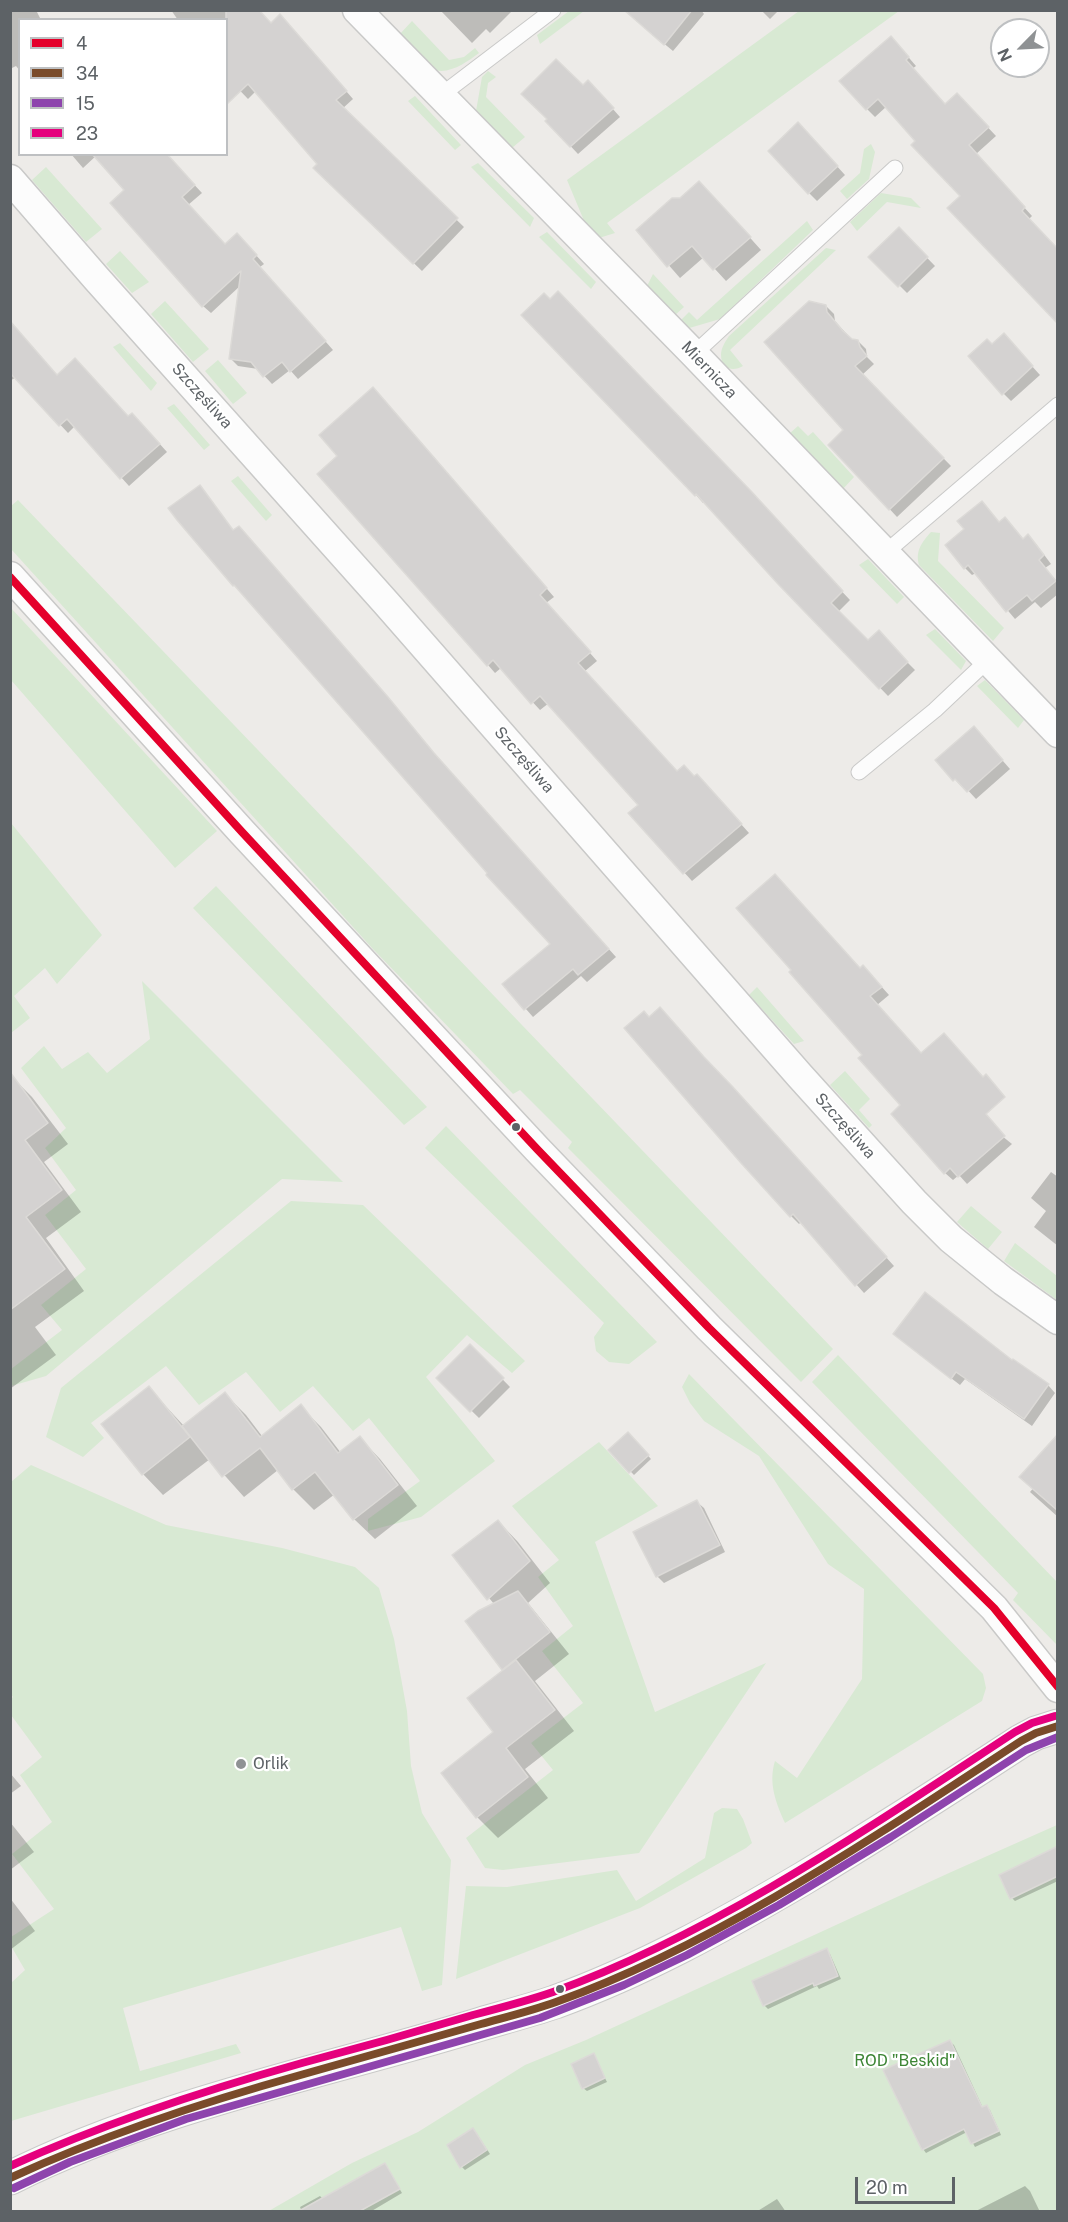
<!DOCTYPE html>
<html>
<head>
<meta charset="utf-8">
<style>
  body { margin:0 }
  #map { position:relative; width:1068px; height:2222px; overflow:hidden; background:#edebe8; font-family:"Public Sans",sans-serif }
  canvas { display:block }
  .frame { position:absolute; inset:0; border:12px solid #5d6266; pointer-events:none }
  .legend { position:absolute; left:18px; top:18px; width:210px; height:138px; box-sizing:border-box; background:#fff; border:2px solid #bec0c2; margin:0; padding:8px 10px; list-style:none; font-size:18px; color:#5d6266 }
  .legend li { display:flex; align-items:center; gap:12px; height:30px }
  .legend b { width:30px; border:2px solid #bec0c2 }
  .north { position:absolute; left:990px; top:18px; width:60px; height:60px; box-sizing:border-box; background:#fff; border:2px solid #bec0c2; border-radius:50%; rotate:246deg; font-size:16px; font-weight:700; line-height:24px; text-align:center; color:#5d6266 }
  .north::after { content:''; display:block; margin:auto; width:21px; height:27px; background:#8f9294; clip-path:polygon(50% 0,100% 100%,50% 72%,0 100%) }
  .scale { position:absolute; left:855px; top:2177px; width:100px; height:27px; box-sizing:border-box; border:3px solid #5d6266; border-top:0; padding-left:8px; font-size:18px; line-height:21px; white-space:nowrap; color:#5d6266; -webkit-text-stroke:4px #fff; paint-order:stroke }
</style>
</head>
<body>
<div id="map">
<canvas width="1068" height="2222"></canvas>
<div class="frame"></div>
<ul class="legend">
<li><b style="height:8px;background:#e4002b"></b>4</li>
<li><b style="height:8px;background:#7a4b2a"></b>34</li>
<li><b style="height:8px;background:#8e44ad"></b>15</li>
<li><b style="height:8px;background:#e5007d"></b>23</li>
</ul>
<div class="north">N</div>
<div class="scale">20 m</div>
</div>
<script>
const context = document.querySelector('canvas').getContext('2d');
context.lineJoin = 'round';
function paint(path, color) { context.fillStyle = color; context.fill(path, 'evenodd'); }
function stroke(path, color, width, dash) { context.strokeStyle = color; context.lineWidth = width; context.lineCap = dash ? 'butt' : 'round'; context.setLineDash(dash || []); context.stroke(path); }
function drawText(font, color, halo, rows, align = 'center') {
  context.font = font + ' "Public Sans",sans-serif'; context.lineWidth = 4.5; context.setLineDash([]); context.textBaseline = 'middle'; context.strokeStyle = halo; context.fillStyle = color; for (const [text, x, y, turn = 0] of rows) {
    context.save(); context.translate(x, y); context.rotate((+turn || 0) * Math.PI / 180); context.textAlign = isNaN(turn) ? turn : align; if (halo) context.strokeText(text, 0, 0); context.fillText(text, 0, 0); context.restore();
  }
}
const green = new Path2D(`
  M 569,11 L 584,11 L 540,44 L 537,35 Z
  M 799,11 L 899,11 L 607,223 L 615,233 L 599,238 L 585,223 L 567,180 Z
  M 412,21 L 449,60 L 464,57 L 475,48 L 479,53 C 467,62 448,76 432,69 C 425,66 405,42 399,35 Z
  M 488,71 L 496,77 L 488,83 L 486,97 L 525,137 L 512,148 L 476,111 L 482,77 Z
  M 415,96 L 461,145 L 455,150 L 408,101 Z
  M 871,144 L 875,152 L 869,179 L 847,199 L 840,191 L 860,173 L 864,149 Z
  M 478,163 L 534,218 L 530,227 L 471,167 Z
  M 46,167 L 102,229 L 86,242 L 32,180 Z
  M 881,193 L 911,198 L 921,208 L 887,202 L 857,231 L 850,222 Z
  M 807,221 L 813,230 L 720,319 L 686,329 L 679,322 L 689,312 L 697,320 Z
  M 547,232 L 596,282 L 591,289 L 539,237 Z
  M 826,248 L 836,250 L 730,350 L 743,366 C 733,372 721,369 721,355 C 721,348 725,342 729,336 Z
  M 120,251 L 149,282 L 132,293 L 106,264 Z
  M 653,274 L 684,307 L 674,316 L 646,288 Z
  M 165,301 L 209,349 L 193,362 L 151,314 Z
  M 120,343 L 157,383 L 151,391 L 113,347 Z
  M 218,360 L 247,393 L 233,404 L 205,371 Z
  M 174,404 L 210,445 L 204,450 L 167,408 Z
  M 798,426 L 808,436 L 813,432 L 854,477 L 843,489 L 789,434 Z
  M 238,476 L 272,515 L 266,521 L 231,481 Z
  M 18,500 L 833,1349 L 801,1382 L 568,1148 L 572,1142 L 520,1090 L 513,1094 L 372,948 L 11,549 L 11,506 Z
  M 931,532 L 940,533 L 938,561 L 1004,628 L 993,641 L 919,565 C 915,551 922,542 931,532 Z
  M 868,559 L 904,597 L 897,604 L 859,565 Z
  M 11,608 L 217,831 L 175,868 L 11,680 Z
  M 935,629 L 966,661 L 961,670 L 926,635 Z
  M 985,680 L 1024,720 L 1018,728 L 977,686 Z
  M 11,823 L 102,935 L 57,984 L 45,968 L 14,996 L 30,1018 L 11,1033 Z
  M 216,886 L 427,1107 L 404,1125 L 193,908 Z
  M 142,981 L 343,1182 L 282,1179 L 46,1376 L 11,1386 L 11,1369 L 62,1330 L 41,1305 L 86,1269 L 45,1215 L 76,1190 L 45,1148 L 66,1128 L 21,1068 L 44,1046 L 62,1069 L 88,1052 L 107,1073 L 150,1039 Z
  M 757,987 L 804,1041 L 794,1044 L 749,995 Z
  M 845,1071 L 870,1099 L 859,1110 L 872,1125 L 869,1128 L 830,1085 Z
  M 446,1126 L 657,1342 L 629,1364 L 609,1362 L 596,1351 L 594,1337 L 604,1323 L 425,1148 Z
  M 291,1201 L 363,1205 L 525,1361 L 512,1373 L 467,1335 L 426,1377 L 495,1461 L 421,1517 L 368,1531 L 368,1519 L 420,1481 L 369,1418 L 353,1431 L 313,1386 L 280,1412 L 246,1372 L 199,1405 L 166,1366 L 91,1423 L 104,1438 L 83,1457 L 46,1437 L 61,1388 Z
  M 971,1206 L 1002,1232 L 988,1249 L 957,1222 Z
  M 1015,1243 L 1057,1276 L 1057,1300 L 1004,1261 Z
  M 838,1355 L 1057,1582 L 1057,1645 L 1013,1600 L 1018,1593 L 812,1382 Z
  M 689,1374 L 983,1674 L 986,1688 L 982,1701 L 785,1823 C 776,1803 768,1783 775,1761 L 797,1778 L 862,1679 L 864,1589 L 828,1564 L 759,1456 L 704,1421 L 690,1403 L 682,1387 Z
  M 599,1442 L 658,1506 L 595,1542 L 655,1712 L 766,1663 L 639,1853 L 503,1870 L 485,1868 L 466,1838 L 553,1770 L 531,1743 L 583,1703 L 542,1651 L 573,1626 L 538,1577 L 559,1560 L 512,1506 Z
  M 31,1465 L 166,1525 L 282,1548 L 355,1567 L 379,1588 L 394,1639 L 407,1711 L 411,1766 L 422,1813 L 451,1860 L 442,1985 L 422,1991 L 401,1927 L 123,2008 L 140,2071 L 236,2044 L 241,2053 L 11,2121 L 11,1983 L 25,1970 L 11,1946 L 11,1937 L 54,1909 L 12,1854 L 52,1822 L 20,1775 L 42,1757 L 11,1715 L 11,1699 L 13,1697 L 10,1693 L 11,1482 Z
  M 722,1808 L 737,1809 L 743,1819 L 752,1843 L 746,1848 L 640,1908 L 456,1979 L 466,1886 L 507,1887 L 617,1870 L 636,1901 L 705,1858 L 714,1813 Z
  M 1057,1825 L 1057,2211 L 267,2212 L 352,2163 L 418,2132 L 525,2065 L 586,2040 L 949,1873 Z`);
const shadow = new Path2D(`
  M 10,10 L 36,10 L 41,20 L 20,20 L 20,71 L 16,66 L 10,69 Z
  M 171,10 L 257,10 L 271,25 L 288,24 L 353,99 L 342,109 L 464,227 L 422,271 L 315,168 L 319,164 L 256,91 L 248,99 L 226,76 L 226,20 L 178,20 Z
  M 440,10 L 513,10 L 490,33 L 486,29 L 472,43 Z
  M 634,10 L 701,10 L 704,14 L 673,51 L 638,22 Z
  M 761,10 L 779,10 L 770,19 Z
  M 898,45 L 916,66 L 912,69 L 945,106 L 965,103 L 996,136 L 976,154 L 1032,216 L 1028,220 L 962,196 L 887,106 L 875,117 L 867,109 Z
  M 583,87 L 596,90 L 620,117 L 578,154 L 547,121 Z
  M 806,132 L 845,175 L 817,201 L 809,193 Z
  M 71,154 L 98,154 L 83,168 Z
  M 173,162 L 202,193 L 188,205 L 225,246 L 245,243 L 264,264 L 260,267 L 333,350 L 298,379 L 290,370 L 272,384 L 258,369 L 238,366 L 230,358 L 240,286 L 211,313 L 203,306 Z
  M 711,194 L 761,250 L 726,281 L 704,257 L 680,278 L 638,230 Z
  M 899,229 L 935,266 L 907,293 L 871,257 Z
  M 826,306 L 834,314 L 835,321 L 852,340 L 858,341 L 866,349 L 867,357 L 874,364 L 862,375 L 951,466 L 897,517 L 830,445 L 845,430 Z
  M 523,315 L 797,544 L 850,600 L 838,612 L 868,642 L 878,633 L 915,670 L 888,696 L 779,583 L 705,501 L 703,503 L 696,495 Z
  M 10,322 L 58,377 L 129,418 L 140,422 L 167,452 L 129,486 L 75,426 L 68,433 L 16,377 L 10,381 Z
  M 1011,343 L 1040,375 L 1011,401 L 1003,393 L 992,346 Z
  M 381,397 L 554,597 L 546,603 L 597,661 L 585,671 L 677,773 L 695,778 L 705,784 L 749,833 L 692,881 L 630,813 L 640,805 L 549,703 L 540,710 L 501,668 L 495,673 L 488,665 L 339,456 Z
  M 199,487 L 234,531 L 616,957 L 587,982 L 581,976 L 533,1017 L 504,984 L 552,944 L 234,585 L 170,508 Z
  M 1000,524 L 1023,540 L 1036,544 L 1051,564 L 1045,568 L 1058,583 L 1058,594 L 1041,608 L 1035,602 L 1015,619 L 976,573 L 972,575 L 965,568 Z
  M 981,736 L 1010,769 L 976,799 L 964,786 L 962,787 L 937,760 Z
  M 861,970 L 871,975 L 889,995 L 877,1005 L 972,1112 L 1012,1144 L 967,1184 L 959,1175 L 953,1180 L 945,1173 L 902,1105 L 864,1056 Z
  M 712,1067 L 740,1096 L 894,1266 L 864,1293 L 801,1222 L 799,1224 L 791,1216 Z
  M 11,1076 L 32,1097 L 68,1144 L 44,1162 L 81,1212 L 46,1238 L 84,1291 L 35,1327 L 56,1355 L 10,1389 Z
  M 1051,1172 L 1058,1177 L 1058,1246 L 1034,1227 L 1046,1211 L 1031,1198 Z
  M 903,1341 L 1012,1362 L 1048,1385 L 1055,1393 L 1032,1426 L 965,1379 L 960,1385 Z
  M 470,1346 L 510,1387 L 479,1418 L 438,1378 Z
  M 149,1388 L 184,1426 L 225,1394 L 246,1415 L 262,1436 L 300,1406 L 321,1427 L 341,1453 L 360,1438 L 380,1459 L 417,1506 L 375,1539 L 354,1519 L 335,1494 L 314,1510 L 293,1489 L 278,1470 L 244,1497 L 210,1459 L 163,1495 L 143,1474 Z
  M 628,1434 L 651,1459 L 634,1475 L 610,1450 Z
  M 1057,1460 L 1058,1517 L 1030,1492 Z
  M 697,1502 L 704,1508 L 725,1552 L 664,1583 L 657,1576 Z
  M 498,1521 L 518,1542 L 550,1583 L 528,1603 L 569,1654 L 535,1681 L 574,1731 L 525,1769 L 548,1798 L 498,1838 L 477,1817 L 443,1774 L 495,1732 L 505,1670 L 494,1604 L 454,1555 Z
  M 10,1773 L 21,1786 L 10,1794 Z
  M 10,1822 L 34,1852 L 10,1870 Z
  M 1058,1848 L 1058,1881 L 1015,1901 L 1012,1898 Z
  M 10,1898 L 35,1931 L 10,1950 Z
  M 827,1950 L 830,1954 L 841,1979 L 819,1989 L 817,1986 L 768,2009 L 764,2005 Z
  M 950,2042 L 954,2045 L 983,2108 L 986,2106 L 990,2110 L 1001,2135 L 975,2147 L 967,2132 L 926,2153 L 923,2149 Z
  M 593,2055 L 607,2082 L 587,2091 L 583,2088 Z
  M 477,2134 L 490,2154 L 465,2170 L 462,2167 Z
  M 385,2165 L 402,2193 L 370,2212 L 302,2212 L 300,2207 L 320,2196 L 323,2199 Z
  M 1025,2186 L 1030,2191 L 1040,2212 L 974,2212 Z
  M 777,2199 L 786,2212 L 756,2212 Z`);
const building = new Path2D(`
  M 226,10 L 259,10 L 271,23 L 280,14 L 347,91 L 336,100 L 458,218 L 413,264 L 313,168 L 317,164 L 248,84 L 226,105 Z
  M 624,10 L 692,10 L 664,45 Z
  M 891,36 L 909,57 L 906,60 L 945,104 L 957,93 L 989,127 L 969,145 L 1025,207 L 1022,211 L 1058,249 L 1058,324 L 947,208 L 960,196 L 911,145 L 915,141 L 878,99 L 866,110 L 839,81 Z
  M 556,59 L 583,85 L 588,80 L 614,108 L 570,147 L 545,121 L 547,119 L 521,94 Z
  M 798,122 L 838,166 L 808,194 L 768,151 Z
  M 92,154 L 167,154 L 195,185 L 182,197 L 225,244 L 237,233 L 257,255 L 253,259 L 326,341 L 290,372 L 282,362 L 263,377 L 251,362 L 229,359 L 241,271 L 202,307 L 110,203 L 124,190 Z
  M 699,181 L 751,237 L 713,270 L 692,246 L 667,267 L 636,230 L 672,198 L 680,198 Z
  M 899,227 L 928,257 L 898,287 L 868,257 Z
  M 558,291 L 751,491 L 843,591 L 831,603 L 868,640 L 879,630 L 908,662 L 879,689 L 778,584 L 696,494 L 695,496 L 521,315 L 544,293 L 550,299 Z
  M 809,301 L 826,305 L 827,312 L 843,331 L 852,339 L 858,340 L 860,347 L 867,356 L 855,366 L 944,458 L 889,510 L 828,445 L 843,430 L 764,342 Z
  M 10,321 L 57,375 L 75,358 L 128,416 L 132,413 L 160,444 L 120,479 L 67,419 L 59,426 L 10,373 Z
  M 1004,333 L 1033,366 L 1002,395 L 968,356 L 987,339 L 992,344 Z
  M 373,387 L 547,588 L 540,595 L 591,652 L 578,663 L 677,771 L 684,765 L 694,776 L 697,774 L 742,824 L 683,874 L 628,813 L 638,805 L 540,696 L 531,704 L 493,660 L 487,666 L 317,474 L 337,456 L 319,435 Z
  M 200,485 L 233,530 L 239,526 L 388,697 L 434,753 L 609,949 L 578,975 L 573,969 L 524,1010 L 502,984 L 550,944 L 486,875 L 487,873 L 234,585 L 233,586 L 177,520 L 168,508 Z
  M 982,501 L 999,522 L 1005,517 L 1023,539 L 1028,534 L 1044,555 L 1039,560 L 1056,581 L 1032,601 L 1027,595 L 1006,612 L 968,565 L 964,569 L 945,545 L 964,529 L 957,521 Z
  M 974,726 L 1003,760 L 967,792 L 955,779 L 953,781 L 935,760 Z
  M 775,874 L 860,968 L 863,965 L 882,987 L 870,996 L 921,1053 L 944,1033 L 983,1077 L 986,1074 L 1005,1097 L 986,1114 L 1005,1136 L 958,1177 L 950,1168 L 944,1174 L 891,1114 L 900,1105 L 858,1058 L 862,1055 L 789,972 L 791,970 L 736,908 Z
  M 660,1007 L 704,1057 L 732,1086 L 887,1257 L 855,1286 L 793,1214 L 790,1217 L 741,1163 L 624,1028 L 644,1011 L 649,1017 Z
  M 10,1072 L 48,1123 L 25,1140 L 62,1190 L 26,1217 L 65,1269 L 10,1310 Z
  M 925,1292 L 1012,1360 L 1013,1359 L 1049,1384 L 1024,1419 L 956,1372 L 951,1379 L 893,1334 Z
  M 470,1344 L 504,1378 L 470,1412 L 436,1378 Z
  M 149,1386 L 190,1437 L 142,1475 L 101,1424 Z
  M 225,1392 L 260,1437 L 301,1404 L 338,1453 L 360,1436 L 398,1485 L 353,1520 L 315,1472 L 292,1490 L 260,1448 L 222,1477 L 182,1426 Z
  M 628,1432 L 649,1455 L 629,1473 L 608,1450 Z
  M 1058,1434 L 1058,1511 L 1019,1477 Z
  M 697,1500 L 720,1545 L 656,1577 L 633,1532 Z
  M 498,1520 L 530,1561 L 487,1600 L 452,1555 Z
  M 518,1591 L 550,1632 L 502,1670 L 465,1621 L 478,1611 Z
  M 516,1660 L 555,1710 L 506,1748 L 528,1777 L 476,1818 L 441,1773 L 493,1732 L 467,1698 Z
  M 1058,1846 L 1058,1876 L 1010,1899 L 999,1875 Z
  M 827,1948 L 838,1976 L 814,1986 L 813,1983 L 763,2006 L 752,1981 Z
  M 950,2040 L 982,2107 L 987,2105 L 999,2131 L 971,2144 L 964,2129 L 922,2150 L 883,2070 Z
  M 594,2053 L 605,2078 L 582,2089 L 571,2064 Z
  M 473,2128 L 487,2150 L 460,2168 L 447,2145 Z
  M 385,2163 L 400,2189 L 360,2211 L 299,2211 Z`);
const service = new Path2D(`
  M 440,96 L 553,10
  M 694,354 L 895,168
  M 885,553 L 1058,405
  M 859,772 L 935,710 L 988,660`);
const minor = new Path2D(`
  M 357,10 L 694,354 L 1058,733
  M 10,179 L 96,278 L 387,604 L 800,1076 L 914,1202 L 951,1239 L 1003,1281 L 1058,1320
  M 10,576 L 242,832 L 537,1149 L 709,1328 L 994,1608 L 1058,1688`);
const tertiary = new Path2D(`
  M 10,2178 C 158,2104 324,2072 481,2024 C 505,2017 531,2010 555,2002 C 643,1970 724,1925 804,1878 C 877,1834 949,1788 1021,1741 L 1036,1733 L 1058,1726`);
const bus1 = new Path2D(`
  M 10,577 L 242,832 L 537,1149 L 709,1328 L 994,1608 L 1058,1687`);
const bus2 = new Path2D(`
  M 10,2178 C 106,2134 203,2102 304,2074 C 363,2057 422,2041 481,2024 C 506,2017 531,2011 556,2002 C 718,1944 877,1835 1021,1741 L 1036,1733 L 1058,1726`);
const bus3 = new Path2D(`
  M 14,2188 L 70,2162 L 186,2119 L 540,2018 L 624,1985 L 687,1955 L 779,1905 L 891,1837 L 1026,1750 L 1058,1737`);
const bus4 = new Path2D(`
  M 10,2166 C 105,2123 202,2091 302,2063 C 359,2048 416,2032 473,2015 C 500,2008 527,2001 553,1992 C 716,1933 870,1827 1015,1732 L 1032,1723 L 1055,1716`);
const markers = [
  [516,1127,5,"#5d6266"],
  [241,1764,6,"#8f9294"],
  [560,1989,5,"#5d6266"]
];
const streetNames = [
  ["Miernicza",709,370,46],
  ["Szczęśliwa",202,396,48],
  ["Szczęśliwa",524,760,49],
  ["Szczęśliwa",845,1126,48]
];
const poiNames = [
  ["Orlik",253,1764]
];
const parkNames = [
  ["ROD \"Beskid\"",905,2061]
];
paint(green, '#d8e9d3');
paint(shadow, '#0003');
paint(building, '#d4d2d1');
stroke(building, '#dcdad7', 1.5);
stroke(service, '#c9c9c8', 17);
stroke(minor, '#c9c9c8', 31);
stroke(tertiary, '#c9c9c8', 35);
stroke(service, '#fcfcfc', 15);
stroke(minor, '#fcfcfc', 28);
stroke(tertiary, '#fcfcfc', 33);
stroke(bus1, '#e4002b', 8);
stroke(bus2, '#7a4b2a', 8);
stroke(bus3, '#8e44ad', 8);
stroke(bus4, '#e5007d', 8);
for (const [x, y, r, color] of markers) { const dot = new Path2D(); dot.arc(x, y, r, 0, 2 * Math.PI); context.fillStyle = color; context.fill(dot); stroke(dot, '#fff', 2); }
drawText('16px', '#5d6266', '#fff', streetNames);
drawText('16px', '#5d6266', '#fff', poiNames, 'left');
drawText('16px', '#3d8535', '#fff', parkNames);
</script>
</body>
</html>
